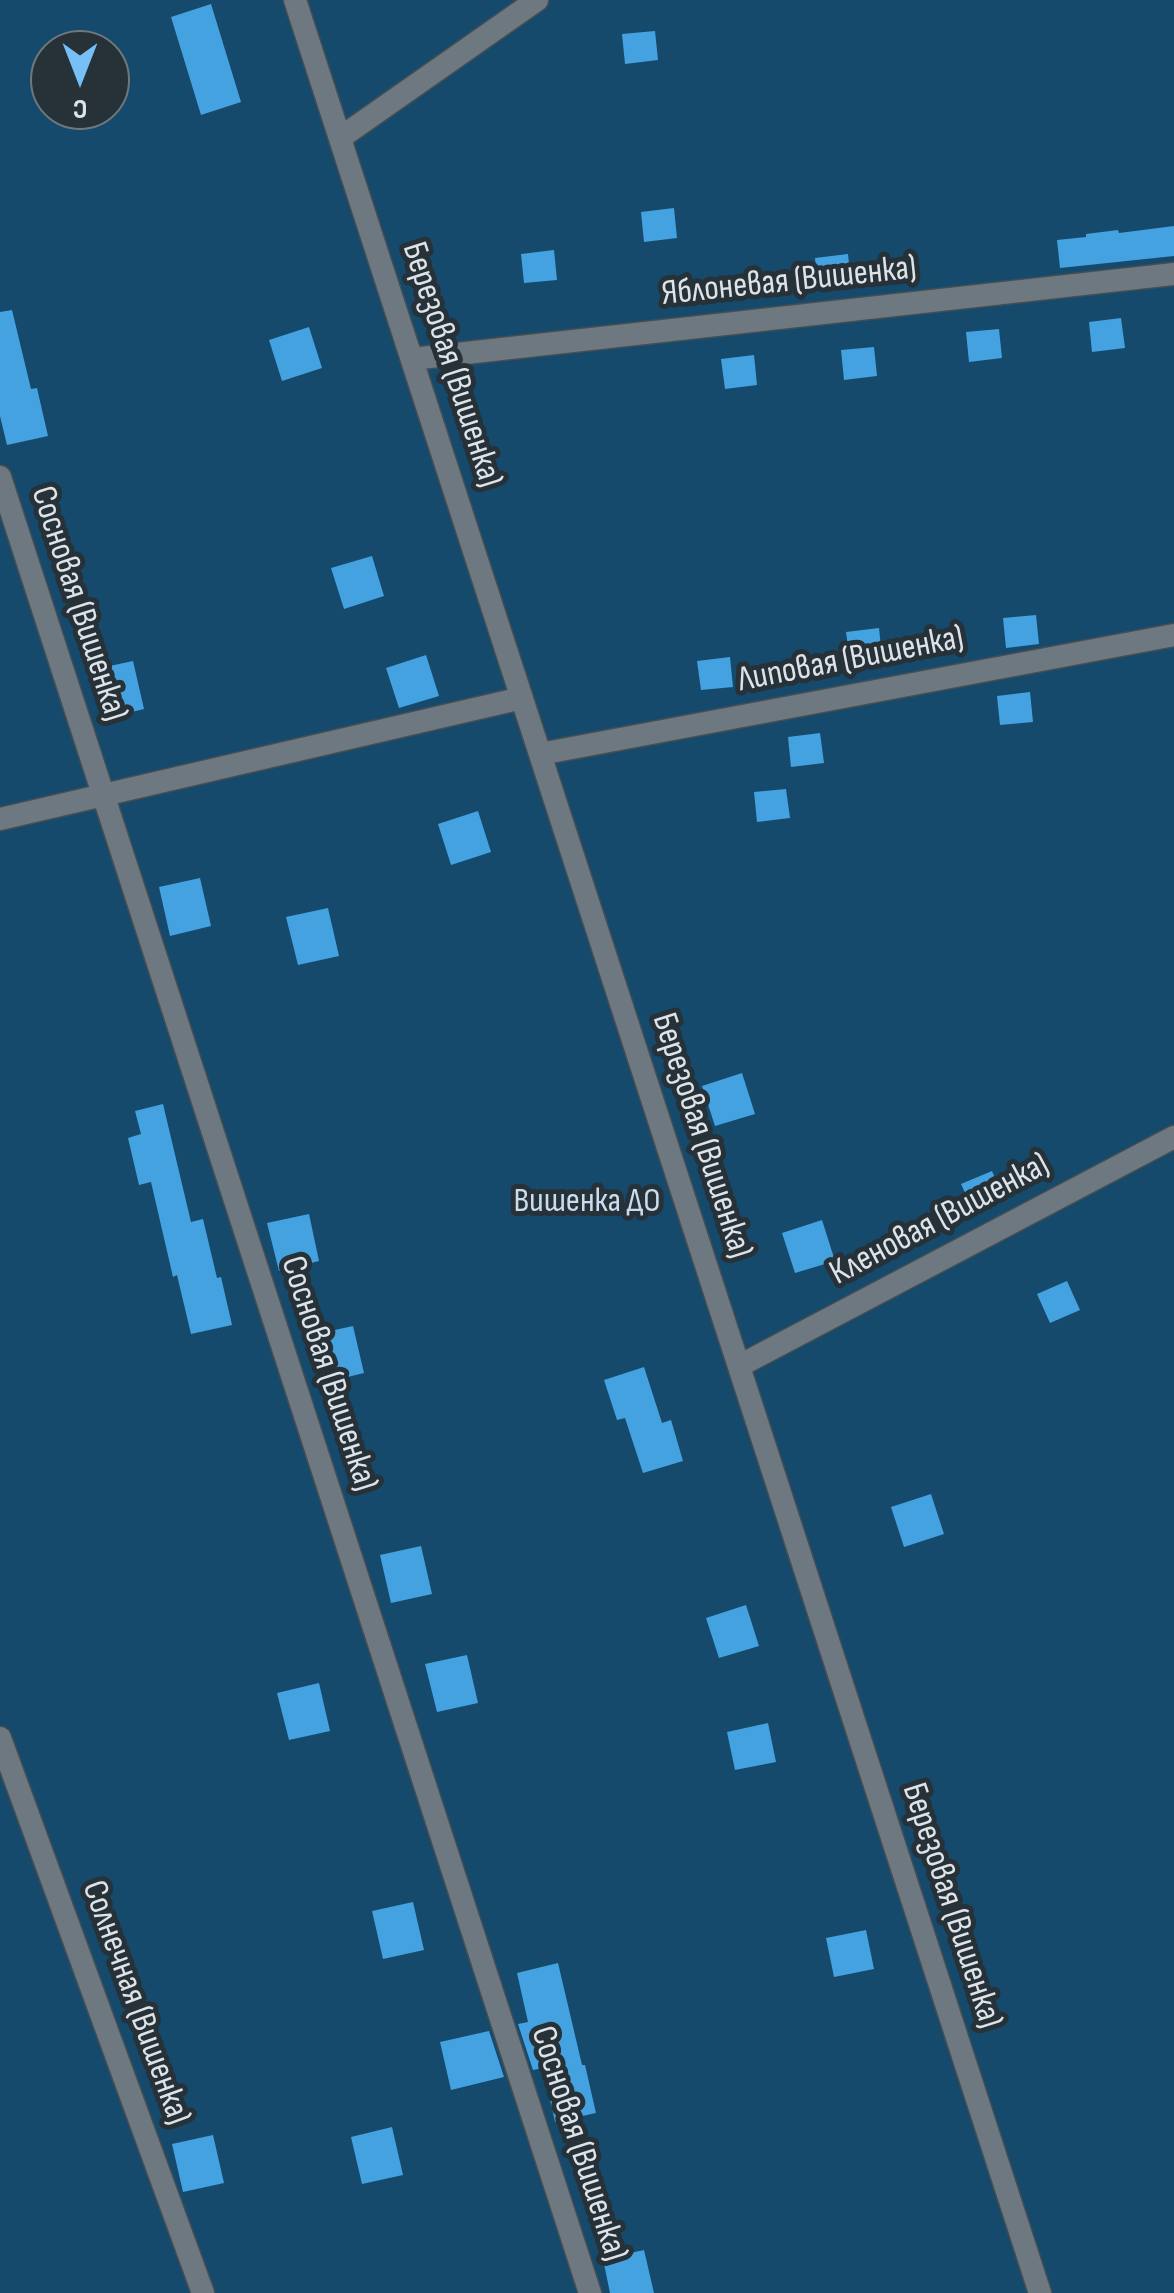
<!DOCTYPE html>
<html>
<head>
<meta charset="utf-8">
<style>
  body { margin:0 }
  #map { position:relative; width:1174px; height:2293px; overflow:hidden; background:#273138; font-family:"Sofia Sans Condensed",sans-serif }
  canvas { display:block }
  .north { position:absolute; left:30px; top:30px; width:100px; height:100px; box-sizing:border-box; background:#273138; border:2px solid #70787e; border-radius:50%; rotate:180deg; font-size:28px; font-weight:700; line-height:40px; text-align:center; color:#dde3e8 }
  .north::after { content:''; display:block; margin:auto; width:35px; height:45px; background:#76c0f7; clip-path:polygon(50% 0,100% 100%,50% 72%,0 100%) }
</style>
</head>
<body>
<div id="map">
<canvas width="1174" height="2293"></canvas>
<div class="north">С</div>
</div>
<script>
const context = document.querySelector('canvas').getContext('2d');
context.lineJoin = 'round';
function paint(path, color) { context.fillStyle = color; context.fill(path, 'evenodd'); }
function stroke(path, color, width, dash) { context.strokeStyle = color; context.lineWidth = width; context.lineCap = dash ? 'butt' : 'round'; context.setLineDash(dash || []); context.stroke(path); }
function drawText(font, color, halo, rows, align = 'center') {
  context.font = font + ' "Sofia Sans Condensed",sans-serif'; context.lineWidth = 10; context.setLineDash([]); context.textBaseline = 'middle'; context.strokeStyle = halo; context.fillStyle = color; for (const [text, x, y, turn = 0] of rows) {
    context.save(); context.translate(x, y); context.rotate((+turn || 0) * Math.PI / 180); context.textAlign = isNaN(turn) ? turn : align; if (halo) context.strokeText(text, 0, 0); context.fillText(text, 0, 0); context.restore();
  }
}
const green = new Path2D(`
  M 0,0 L 1174,0 L 1174,2293 L 0,2293 ZM 50,50 L 110,50 L 110,110 L 50,110 Z`);
const building = new Path2D(`
  M 211,4 L 241,102 L 201,115 L 171,17 Z
  M 655,31 L 658,60 L 625,64 L 622,34 Z
  M 674,208 L 677,238 L 644,242 L 641,212 Z
  M 1174,226 L 1174,256 L 1060,268 L 1057,240 L 1086,237 L 1086,234 L 1118,230 L 1119,233 Z
  M 554,250 L 557,280 L 524,283 L 521,254 Z
  M 848,254 L 851,284 L 818,288 L 815,258 Z
  M 12,310 L 31,389 L 37,388 L 48,436 L 7,445 L 0,416 L 0,312 Z
  M 1121,318 L 1125,348 L 1092,352 L 1089,322 Z
  M 309,327 L 322,368 L 282,381 L 269,340 Z
  M 999,329 L 1002,358 L 969,362 L 966,332 Z
  M 874,347 L 877,376 L 844,380 L 841,350 Z
  M 754,355 L 757,385 L 725,389 L 721,359 Z
  M 372,556 L 384,596 L 344,609 L 331,568 Z
  M 1036,615 L 1039,644 L 1006,648 L 1003,618 Z
  M 879,628 L 882,657 L 850,661 L 846,632 Z
  M 426,655 L 439,696 L 399,708 L 386,668 Z
  M 730,657 L 733,687 L 701,690 L 697,661 Z
  M 133,661 L 144,709 L 103,719 L 91,670 Z
  M 1030,692 L 1033,722 L 1000,725 L 997,696 Z
  M 820,733 L 824,763 L 791,767 L 788,737 Z
  M 786,789 L 790,818 L 757,822 L 754,792 Z
  M 478,811 L 491,852 L 451,865 L 438,824 Z
  M 200,878 L 211,926 L 170,936 L 159,887 Z
  M 328,908 L 339,956 L 298,965 L 286,917 Z
  M 742,1073 L 755,1114 L 715,1126 L 702,1086 Z
  M 163,1104 L 191,1222 L 203,1219 L 217,1278 L 221,1277 L 232,1325 L 191,1334 L 177,1275 L 173,1277 L 151,1182 L 139,1185 L 128,1138 L 141,1134 L 135,1111 Z
  M 992,1171 L 1004,1199 L 974,1212 L 961,1184 Z
  M 309,1214 L 319,1261 L 279,1271 L 267,1223 Z
  M 822,1220 L 835,1261 L 795,1273 L 782,1233 Z
  M 1067,1281 L 1080,1310 L 1050,1323 L 1037,1294 Z
  M 353,1326 L 364,1373 L 323,1383 L 312,1335 Z
  M 644,1367 L 662,1423 L 671,1420 L 683,1461 L 643,1473 L 625,1418 L 617,1420 L 604,1380 Z
  M 931,1494 L 944,1534 L 904,1547 L 891,1507 Z
  M 421,1546 L 432,1594 L 391,1603 L 380,1555 Z
  M 746,1605 L 759,1646 L 719,1658 L 706,1618 Z
  M 467,1655 L 478,1703 L 437,1712 L 425,1664 Z
  M 319,1683 L 330,1731 L 289,1740 L 277,1693 Z
  M 768,1723 L 776,1762 L 735,1770 L 727,1732 Z
  M 413,1902 L 424,1950 L 383,1959 L 372,1911 Z
  M 866,1930 L 874,1969 L 834,1977 L 826,1938 Z
  M 558,1963 L 582,2065 L 585,2065 L 596,2113 L 555,2122 L 543,2068 L 533,2070 L 518,2024 L 528,2022 L 517,1973 Z
  M 489,2031 L 504,2077 L 451,2090 L 440,2042 Z
  M 392,2127 L 403,2175 L 362,2184 L 351,2137 Z
  M 213,2135 L 224,2183 L 183,2192 L 172,2144 Z
  M 644,2250 L 654,2293 L 610,2293 L 603,2259 Z`);
const service = new Path2D(`
  M 295,0 L 1040,2293
  M 340,138 L 537,0
  M 412,359 L 1174,274
  M 0,477 L 590,2293
  M 540,754 L 1174,635
  M 0,819 L 522,698
  M 739,1366 L 1174,1137
  M 0,1738 L 203,2293`);
const streetNames = [
  ["Яблоневая (Вишенка)",789,282,-6],
  ["Березовая (Вишенка)",451,365,72],
  ["Сосновая (Вишенка)",78,604,72],
  ["Липовая (Вишенка)",851,660,-11],
  ["Березовая (Вишенка)",701,1136,72],
  ["Кленовая (Вишенка)",940,1220,-28],
  ["Сосновая (Вишенка)",328,1374,72],
  ["Березовая (Вишенка)",951,1906,72],
  ["Солнечная (Вишенка)",135,2003,70],
  ["Сосновая (Вишенка)",578,2144,72]
];
const parkNames = [
  ["Вишенка ДО",587,1202]
];
paint(green, '#154a6c');
paint(building, '#45a2e1');
stroke(service, '#454e53', 25);
stroke(service, '#6d7880', 22);
drawText('35px', '#dde3e8', '#273138', streetNames);
drawText('35px', '#c9ddee', '#273138', parkNames);
</script>
</body>
</html>
